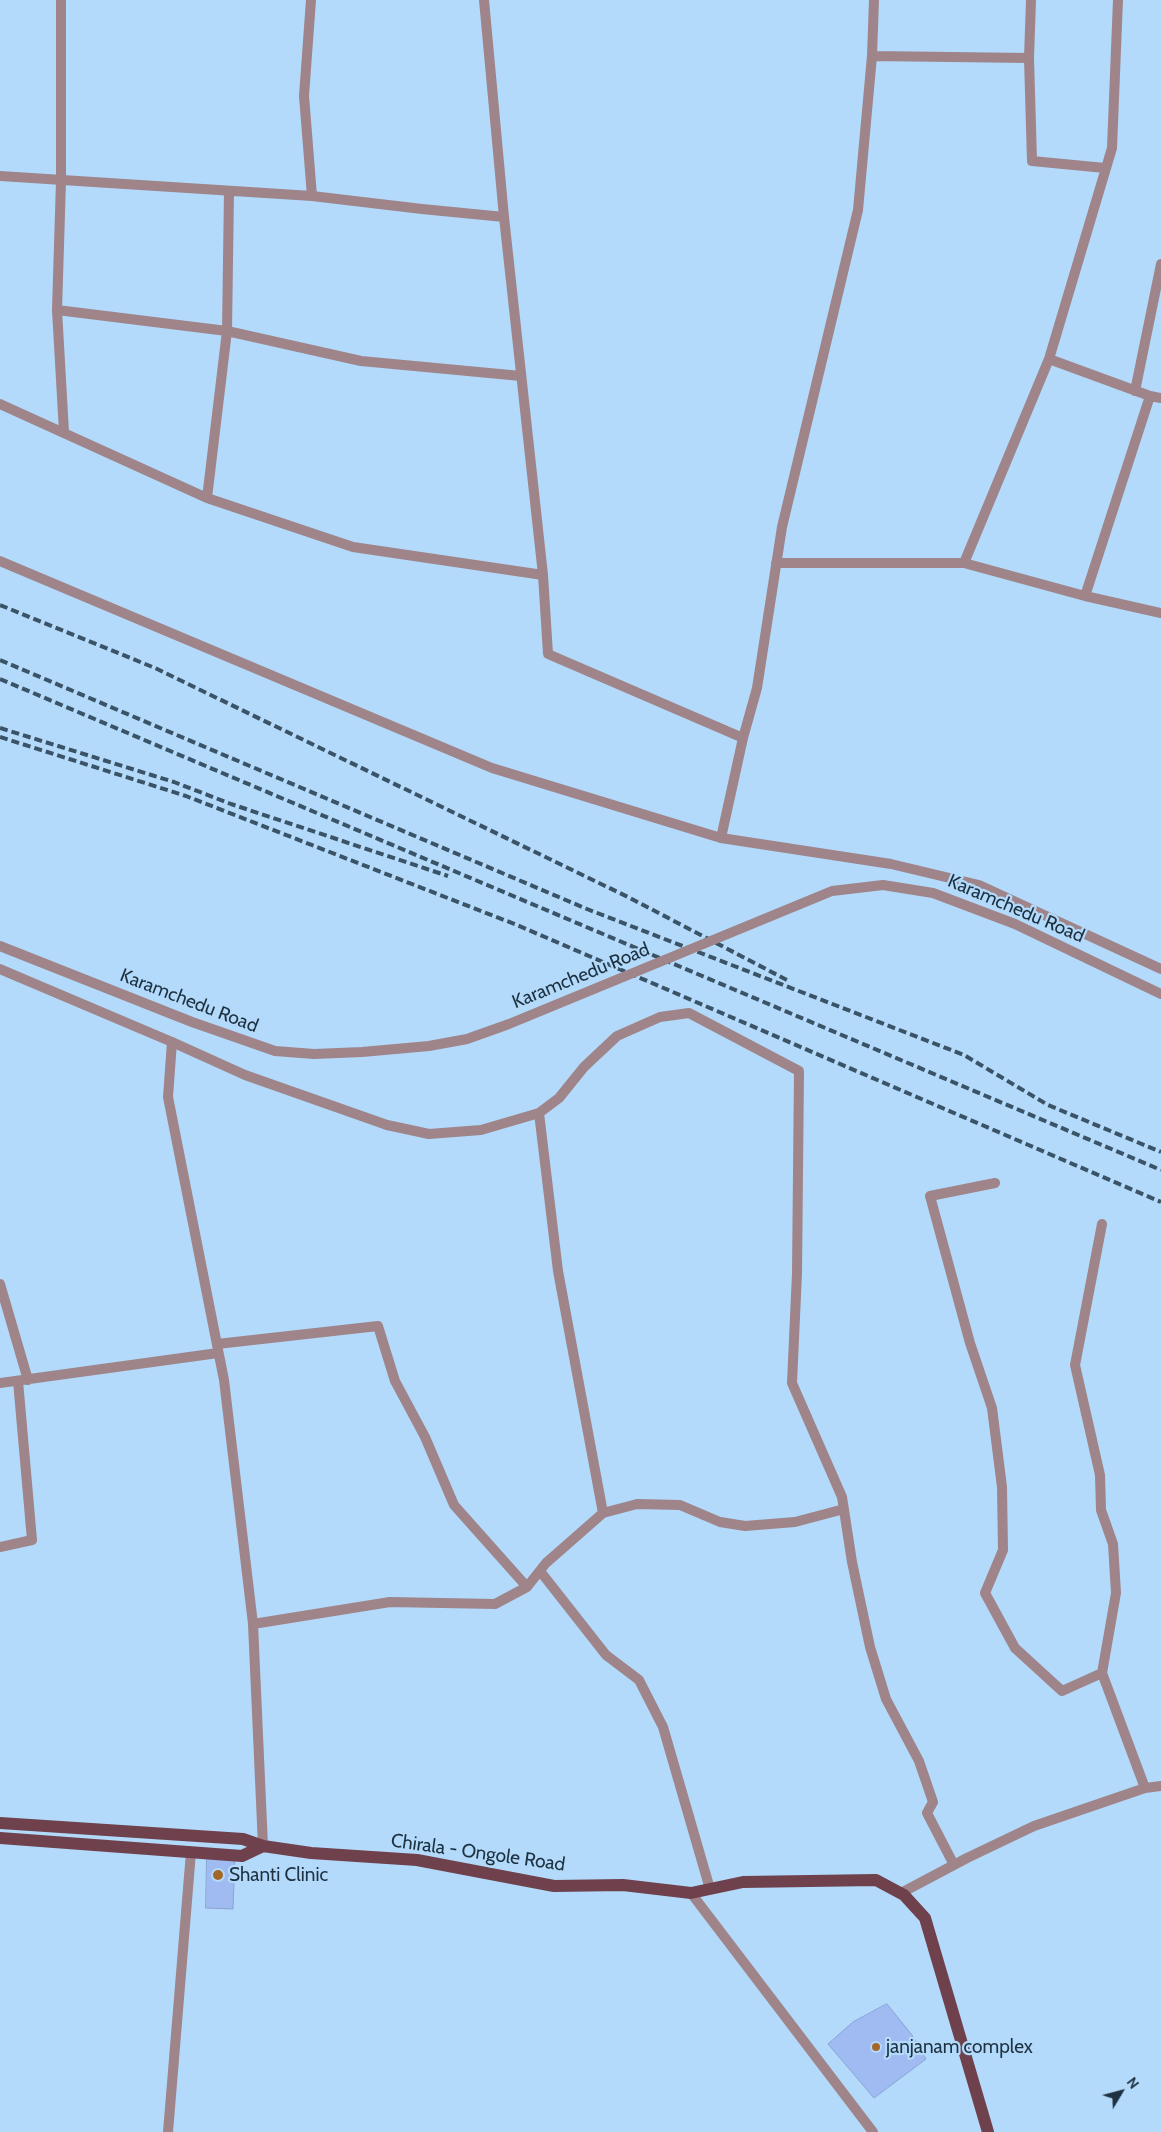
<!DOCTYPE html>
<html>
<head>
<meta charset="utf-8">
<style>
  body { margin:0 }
  #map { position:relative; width:1161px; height:2132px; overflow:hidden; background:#b3dafa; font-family:Cabin,sans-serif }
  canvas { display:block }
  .north { position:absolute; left:1096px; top:2067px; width:50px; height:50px; -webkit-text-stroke:4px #b3dafa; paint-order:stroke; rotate:53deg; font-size:14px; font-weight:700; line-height:20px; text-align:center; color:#1d3141 }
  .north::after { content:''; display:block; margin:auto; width:18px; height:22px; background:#1d3141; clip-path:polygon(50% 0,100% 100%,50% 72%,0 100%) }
</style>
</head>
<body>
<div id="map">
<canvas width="1161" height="2132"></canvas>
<div class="north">N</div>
</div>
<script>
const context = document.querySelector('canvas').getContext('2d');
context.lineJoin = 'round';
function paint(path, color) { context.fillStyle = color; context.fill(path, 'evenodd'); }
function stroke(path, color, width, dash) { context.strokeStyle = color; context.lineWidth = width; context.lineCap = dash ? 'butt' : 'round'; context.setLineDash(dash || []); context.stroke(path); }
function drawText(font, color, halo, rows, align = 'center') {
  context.font = font + ' Cabin,sans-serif'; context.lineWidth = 4.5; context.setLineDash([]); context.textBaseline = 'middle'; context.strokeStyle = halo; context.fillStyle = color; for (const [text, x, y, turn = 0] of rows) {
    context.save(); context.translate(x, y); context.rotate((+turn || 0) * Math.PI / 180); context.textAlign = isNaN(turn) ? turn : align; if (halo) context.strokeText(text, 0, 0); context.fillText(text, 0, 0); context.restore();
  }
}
const building = new Path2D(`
  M 207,1855 L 235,1856 L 233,1909 L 206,1908 Z
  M 887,2004 L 912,2035 L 926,2059 L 874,2098 L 828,2044 L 853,2022 Z`);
const minor = new Path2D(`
  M 61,0 L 61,181 L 57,310 L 64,432
  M 311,0 L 304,96 L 312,196
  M 1118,0 L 1112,148 L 1049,359 L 1150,396 L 1161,398
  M 872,56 L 1029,58 L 1032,161 L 1105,168
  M 1029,58 L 1031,0
  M 0,176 L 312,196 L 422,209 L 504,217
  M 57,310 L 227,331 L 361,361 L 521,376
  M 1135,391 L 1161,264
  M 0,404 L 207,498 L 353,547 L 543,575 L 504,217 L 484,0
  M 207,498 L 227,331 L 229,191
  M 0,561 L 492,768 L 721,838
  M 776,563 L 964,563 L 1049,359
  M 964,563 L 1085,596 L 1161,613
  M 543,575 L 548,654 L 743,738 L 757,688 L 782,527 L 858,210 L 872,56 L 874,0
  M 1085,596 L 1150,396
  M 743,738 L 721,838 L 891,864 L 979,885 L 1161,969
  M 172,1042 L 245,1075 L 387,1125 L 429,1134 L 481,1130 L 539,1113 L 559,1098 L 584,1067 L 617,1036 L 660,1017 L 689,1013 L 799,1071 L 797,1273 L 792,1383 L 842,1497 L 852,1562 L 870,1647 L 886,1699 L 919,1761 L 933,1802 L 927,1813 L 954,1865
  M 539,1113 L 558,1271 L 603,1513
  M 995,1183 L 930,1196 L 970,1343 L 992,1408 L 1002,1487 L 1003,1550 L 985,1593 L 1015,1648 L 1062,1691 L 1102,1673
  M 1102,1224 L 1075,1365 L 1100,1475 L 1101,1510 L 1113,1544 L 1116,1593 L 1102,1673 L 1145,1788
  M 0,1284 L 28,1380
  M 217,1344 L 378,1326 L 395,1381 L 425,1437 L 454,1505 L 527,1587
  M 0,1383 L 218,1353
  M 0,1547 L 32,1540 L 18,1381
  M 540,1571 L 606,1655 L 639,1680 L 663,1727 L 710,1889
  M 253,1624 L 390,1602 L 495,1604 L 527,1587 L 546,1563 L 603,1513 L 637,1504 L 680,1505 L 720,1522 L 745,1526 L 795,1522 L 844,1509
  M 691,1893 L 873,2132
  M 901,1893 L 967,1858 L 1034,1826 L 1145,1788 L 1161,1786
  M 168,2132 L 191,1852`);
const tertiary = new Path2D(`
  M 0,969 L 172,1042 L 168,1097 L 224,1380 L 253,1624 L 263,1846`);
const primary = new Path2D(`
  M 0,1823 L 243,1839 L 263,1846 L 311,1853 L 417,1860 L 554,1886 L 623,1885 L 691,1893 L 743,1882 L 876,1880 L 904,1895 L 925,1918 L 988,2132
  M 0,1838 L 242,1856 L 263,1846`);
const rail = new Path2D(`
  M 0,605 L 155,668 L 628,897 L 787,980
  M 0,660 L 587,909 L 964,1055 L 1048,1105 L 1161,1152
  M 0,679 L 1161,1170
  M 0,728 L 174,782 L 231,804 L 448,876
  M 0,737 L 186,796 L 517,925 L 1161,1202`);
const tertiaryBridge = new Path2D(`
  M 0,946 L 192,1022 L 275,1051 L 314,1054 L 362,1052 L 429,1046 L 467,1039 L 509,1024 L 832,891 L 883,885 L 933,893 L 1015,924 L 1161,994`);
const markers = [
  [218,1875,6,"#a36729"],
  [876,2047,5,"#a36729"]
];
const streetNames = [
  ["Karamchedu Road",1016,909,23],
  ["Karamchedu Road",581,976,-22],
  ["Karamchedu Road",189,1001,21],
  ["Chirala - Ongole Road",478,1853,8]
];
const poiNames = [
  ["Shanti Clinic",229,1875],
  ["janjanam complex",886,2047]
];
paint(building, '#9fbbf1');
stroke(building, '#8aa3d3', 1);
stroke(minor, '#9f848a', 10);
stroke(tertiary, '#9f848a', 10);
stroke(primary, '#6f414d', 12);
stroke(rail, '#3b5366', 4, [8, 4]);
stroke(tertiaryBridge, '#9f848a', 10);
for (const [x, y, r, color] of markers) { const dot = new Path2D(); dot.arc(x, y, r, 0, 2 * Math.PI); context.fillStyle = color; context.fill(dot); stroke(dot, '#b3dafa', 2); }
drawText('19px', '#1d3141', '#b3dafa', streetNames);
drawText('19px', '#1d3141', '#b3dafa', poiNames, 'left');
</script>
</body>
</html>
